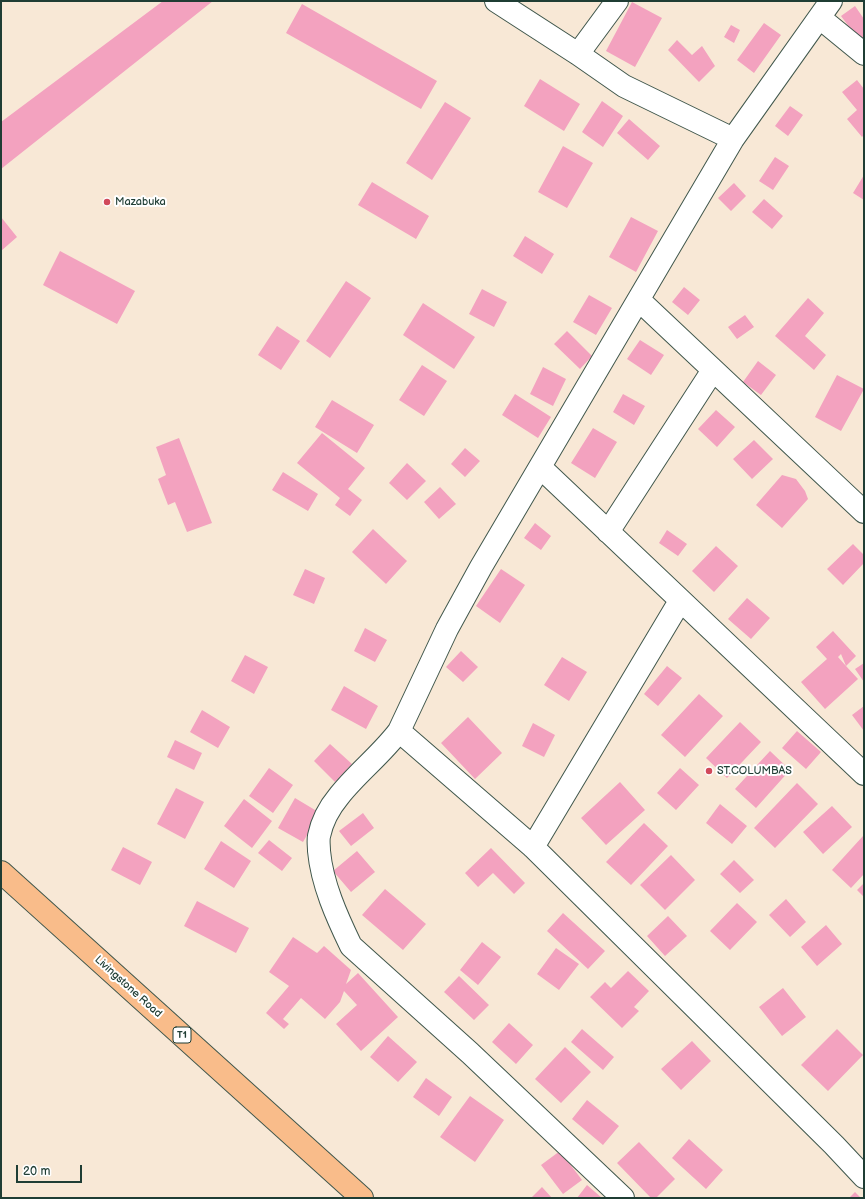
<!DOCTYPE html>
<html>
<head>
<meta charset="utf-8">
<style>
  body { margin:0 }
  #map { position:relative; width:865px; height:1199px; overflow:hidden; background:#f8e8d6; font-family:"Balsamiq Sans",sans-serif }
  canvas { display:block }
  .frame { position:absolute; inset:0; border:2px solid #1f3d34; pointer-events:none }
  .scale { position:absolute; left:16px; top:1165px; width:66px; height:18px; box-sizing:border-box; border:2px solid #1f3d34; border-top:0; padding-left:5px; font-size:12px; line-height:14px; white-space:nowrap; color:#1f3d34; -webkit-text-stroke:3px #fff; paint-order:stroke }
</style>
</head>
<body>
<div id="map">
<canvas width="865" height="1199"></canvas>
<div class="frame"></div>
<div class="scale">20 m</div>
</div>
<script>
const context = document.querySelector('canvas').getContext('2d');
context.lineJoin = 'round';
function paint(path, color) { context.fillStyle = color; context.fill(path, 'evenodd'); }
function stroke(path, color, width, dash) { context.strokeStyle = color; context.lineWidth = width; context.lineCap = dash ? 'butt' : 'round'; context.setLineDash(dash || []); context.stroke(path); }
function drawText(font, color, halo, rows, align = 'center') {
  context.font = font + ' "Balsamiq Sans",sans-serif'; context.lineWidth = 4; context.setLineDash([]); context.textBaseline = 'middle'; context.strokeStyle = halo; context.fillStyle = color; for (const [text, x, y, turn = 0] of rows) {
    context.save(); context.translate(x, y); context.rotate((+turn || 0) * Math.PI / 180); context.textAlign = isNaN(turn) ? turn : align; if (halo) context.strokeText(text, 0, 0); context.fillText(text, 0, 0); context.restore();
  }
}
const building = new Path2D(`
  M 163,1 L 213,1 L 1,169 L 1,122 Z
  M 632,2 L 662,18 L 635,67 L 606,51 Z
  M 302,4 L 437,81 L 421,109 L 286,33 Z
  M 855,6 L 864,19 L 864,47 L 841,16 Z
  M 764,23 L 781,35 L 754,73 L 737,60 Z
  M 731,25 L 740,30 L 734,43 L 724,37 Z
  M 677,40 L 692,55 L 702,46 L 715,66 L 699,82 L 668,50 Z
  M 540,79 L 580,104 L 564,131 L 524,106 Z
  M 857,80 L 864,89 L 864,135 L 862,137 L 847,119 L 857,110 L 842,92 Z
  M 602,101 L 623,116 L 603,147 L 582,132 Z
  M 445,102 L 471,118 L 432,180 L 406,163 Z
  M 790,106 L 803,115 L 788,136 L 775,126 Z
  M 629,119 L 660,146 L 648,160 L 617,133 Z
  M 563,146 L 593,163 L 567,208 L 538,192 Z
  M 775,157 L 789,166 L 773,190 L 759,181 Z
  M 864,175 L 864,200 L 853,193 Z
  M 372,182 L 429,216 L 416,239 L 358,205 Z
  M 734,183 L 746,196 L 731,211 L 718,198 Z
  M 764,199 L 783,216 L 772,229 L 752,212 Z
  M 1,217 L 17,237 L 1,251 Z
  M 631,217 L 658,231 L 636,272 L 609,257 Z
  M 525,236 L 554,254 L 542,274 L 513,256 Z
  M 60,251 L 135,291 L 117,324 L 43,285 Z
  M 346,281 L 371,298 L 330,358 L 306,341 Z
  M 684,287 L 700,300 L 688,315 L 672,302 Z
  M 482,289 L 507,302 L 494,327 L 469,314 Z
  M 589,295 L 612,308 L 596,335 L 573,322 Z
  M 808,298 L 824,313 L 805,336 L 826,355 L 814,370 L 775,336 Z
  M 423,303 L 475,337 L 454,369 L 403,335 Z
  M 745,315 L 754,327 L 737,339 L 728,327 Z
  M 277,326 L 300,341 L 281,370 L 258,355 Z
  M 567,331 L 592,356 L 580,369 L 554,344 Z
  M 640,340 L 664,355 L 651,375 L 627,359 Z
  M 758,361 L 776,375 L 761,395 L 743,382 Z
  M 422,365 L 447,381 L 424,416 L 399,400 Z
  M 543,367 L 566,379 L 553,406 L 530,394 Z
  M 837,375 L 864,389 L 841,431 L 815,417 Z
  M 515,394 L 551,417 L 538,438 L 502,415 Z
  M 623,394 L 645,406 L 634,425 L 613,412 Z
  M 332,400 L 374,425 L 357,453 L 315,427 Z
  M 716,410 L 735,427 L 717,447 L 698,429 Z
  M 593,428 L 617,442 L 595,478 L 571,463 Z
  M 322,433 L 365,468 L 348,489 L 362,500 L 350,516 L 335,505 L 340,498 L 297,463 Z
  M 179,438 L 212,523 L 187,532 L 175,502 L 168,505 L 158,479 L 166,475 L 156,447 Z
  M 754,440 L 773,459 L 752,479 L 733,459 Z
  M 465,448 L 480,461 L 465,477 L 451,464 Z
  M 407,463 L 426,481 L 407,500 L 389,483 Z
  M 283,472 L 318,494 L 308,511 L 272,490 Z
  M 782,475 L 796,479 L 805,491 L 808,499 L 782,528 L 756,505 Z
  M 440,487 L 456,504 L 439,519 L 424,502 Z
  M 535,523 L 551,536 L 541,550 L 524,538 Z
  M 373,529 L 407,561 L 386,584 L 352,552 Z
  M 667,530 L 687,544 L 678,556 L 659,543 Z
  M 853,544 L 864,555 L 864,563 L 843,585 L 827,569 Z
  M 716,546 L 738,566 L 714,592 L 692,571 Z
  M 305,569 L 325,578 L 314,604 L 293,595 Z
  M 501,569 L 525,585 L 500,623 L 476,606 Z
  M 747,598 L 770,618 L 751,639 L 728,619 Z
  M 365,628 L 387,640 L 375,662 L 354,651 Z
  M 833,631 L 856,656 L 846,666 L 858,679 L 825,709 L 801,682 L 827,659 L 816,647 ZM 841,654 L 846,666 L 838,657 Z
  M 461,651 L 478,667 L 463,682 L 446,667 Z
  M 245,655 L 268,667 L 254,694 L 231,681 Z
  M 562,657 L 587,672 L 569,701 L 544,685 Z
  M 864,663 L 864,682 L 855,669 Z
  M 667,666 L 682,678 L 658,706 L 644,694 Z
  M 344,686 L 378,706 L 366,729 L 331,710 Z
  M 699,694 L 723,716 L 685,757 L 661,735 Z
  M 864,706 L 864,731 L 852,715 Z
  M 202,710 L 230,727 L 218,748 L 190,732 Z
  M 468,717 L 502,753 L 475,779 L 441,743 Z
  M 740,722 L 761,742 L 727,778 L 706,758 Z
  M 533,723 L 555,735 L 544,757 L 522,746 Z
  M 797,731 L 821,752 L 806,769 L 782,748 Z
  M 175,740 L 202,753 L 194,770 L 167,757 Z
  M 330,744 L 352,764 L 335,782 L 314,761 Z
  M 770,751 L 790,770 L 756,808 L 735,789 Z
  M 269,768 L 293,785 L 273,813 L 249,796 Z
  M 680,768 L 699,785 L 676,810 L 657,793 Z
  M 620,782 L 645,810 L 606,845 L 581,818 Z
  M 797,783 L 818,804 L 775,848 L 754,828 Z
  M 176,788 L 204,802 L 185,839 L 157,824 Z
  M 295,798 L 320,813 L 303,842 L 278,828 Z
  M 244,799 L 272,821 L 252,848 L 224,826 Z
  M 720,804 L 747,826 L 732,844 L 706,823 Z
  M 832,806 L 852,827 L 823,854 L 803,832 Z
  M 363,813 L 374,828 L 351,846 L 339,831 Z
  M 644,823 L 668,846 L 631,885 L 606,862 Z
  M 863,836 L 864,874 L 851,888 L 832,870 Z
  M 269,840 L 292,858 L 282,871 L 258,853 Z
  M 221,841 L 251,861 L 234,888 L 204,869 Z
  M 123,847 L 152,862 L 140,885 L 111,870 Z
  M 491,848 L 525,883 L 514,894 L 493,873 L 478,887 L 465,873 Z
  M 357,851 L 375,872 L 351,892 L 333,871 Z
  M 671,855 L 695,880 L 665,910 L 640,885 Z
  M 734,860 L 754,880 L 740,893 L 720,874 Z
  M 864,883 L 864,897 L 857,890 Z
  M 385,889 L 426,924 L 403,950 L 362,915 Z
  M 786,899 L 806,922 L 790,937 L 769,915 Z
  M 197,901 L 249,928 L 236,953 L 184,926 Z
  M 737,903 L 757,922 L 730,950 L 710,931 Z
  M 563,913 L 605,951 L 588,969 L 547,931 Z
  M 668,916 L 687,936 L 665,956 L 647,936 Z
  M 826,925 L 842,944 L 817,966 L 801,947 Z
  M 293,937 L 317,953 L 324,946 L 351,970 L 346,984 L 358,973 L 398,1017 L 361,1051 L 336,1024 L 357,1005 L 344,991 L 340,1002 L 325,1019 L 301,998 L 283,1019 L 289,1024 L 284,1029 L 266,1013 L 289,986 L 269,972 Z
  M 482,942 L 501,957 L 478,985 L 460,970 Z
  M 556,948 L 579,964 L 559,990 L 537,974 Z
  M 628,971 L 649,991 L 634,1007 L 639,1011 L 622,1028 L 590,997 L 605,982 L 611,988 Z
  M 459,976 L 489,1005 L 474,1020 L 444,992 Z
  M 783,988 L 806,1017 L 782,1036 L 759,1007 Z
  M 509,1023 L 533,1045 L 516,1064 L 492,1042 Z
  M 582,1029 L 614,1057 L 603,1070 L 571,1042 Z
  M 837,1029 L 863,1055 L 828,1091 L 801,1065 Z
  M 388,1036 L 417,1062 L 398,1082 L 370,1057 Z
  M 692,1041 L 711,1061 L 681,1090 L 661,1069 Z
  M 565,1047 L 591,1072 L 561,1103 L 535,1079 Z
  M 426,1078 L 452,1097 L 439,1116 L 413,1097 Z
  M 470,1096 L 504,1120 L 475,1162 L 440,1137 Z
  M 587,1100 L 619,1126 L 603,1145 L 572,1119 Z
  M 689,1139 L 723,1170 L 706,1189 L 672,1158 Z
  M 639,1142 L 675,1179 L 656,1198 L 651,1198 L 617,1163 Z
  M 560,1151 L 582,1180 L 563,1194 L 541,1165 Z
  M 587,1185 L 602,1198 L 577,1198 Z
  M 542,1187 L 552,1198 L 531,1198 Z
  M 855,1192 L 861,1198 L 849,1198 Z`);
const minor = new Path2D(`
  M 496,1 L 578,54 L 624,86 L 733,139
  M 820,18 L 864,54
  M 578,54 L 617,1
  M 639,300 L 864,512
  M 540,467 L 864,774
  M 608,532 L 713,370
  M 399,731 L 533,847 L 834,1145 L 864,1177
  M 533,847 L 680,601
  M 623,1198 L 470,1053 L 351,946 C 337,917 322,884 319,851 C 319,846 318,841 319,836 C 322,821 329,808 339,796 C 357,773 381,755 399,731 L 447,629 L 481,567 L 733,139 L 831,1`);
const highway = new Path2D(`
  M 1,872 L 362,1198`);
const markers = [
  [107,202,4,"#d1495b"],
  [709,771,4,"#d1495b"]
];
const shields = [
  [182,1035,18]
];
const shieldNames = [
  ["T1",182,1035]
];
const poiNames = [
  ["Mazabuka",115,202],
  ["ST.COLUMBAS",717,771]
];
const streetNames = [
  ["Livingstone Road",128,987,42]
];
paint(building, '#f3a2bf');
stroke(minor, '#40574c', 24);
stroke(highway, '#40574c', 24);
stroke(minor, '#fff', 22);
stroke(highway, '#f9bc8a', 22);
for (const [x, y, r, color] of markers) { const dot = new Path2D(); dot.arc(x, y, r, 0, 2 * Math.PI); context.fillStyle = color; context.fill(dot); stroke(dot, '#fff', 1.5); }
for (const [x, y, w] of shields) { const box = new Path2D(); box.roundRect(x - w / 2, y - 8, w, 16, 3); context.fillStyle = '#fff'; context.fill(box); stroke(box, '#1f3d34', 1); }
drawText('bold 10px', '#1f3d34', null, shieldNames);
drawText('11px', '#1f3d34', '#fff', poiNames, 'left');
drawText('11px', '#1f3d34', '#fff', streetNames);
</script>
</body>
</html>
